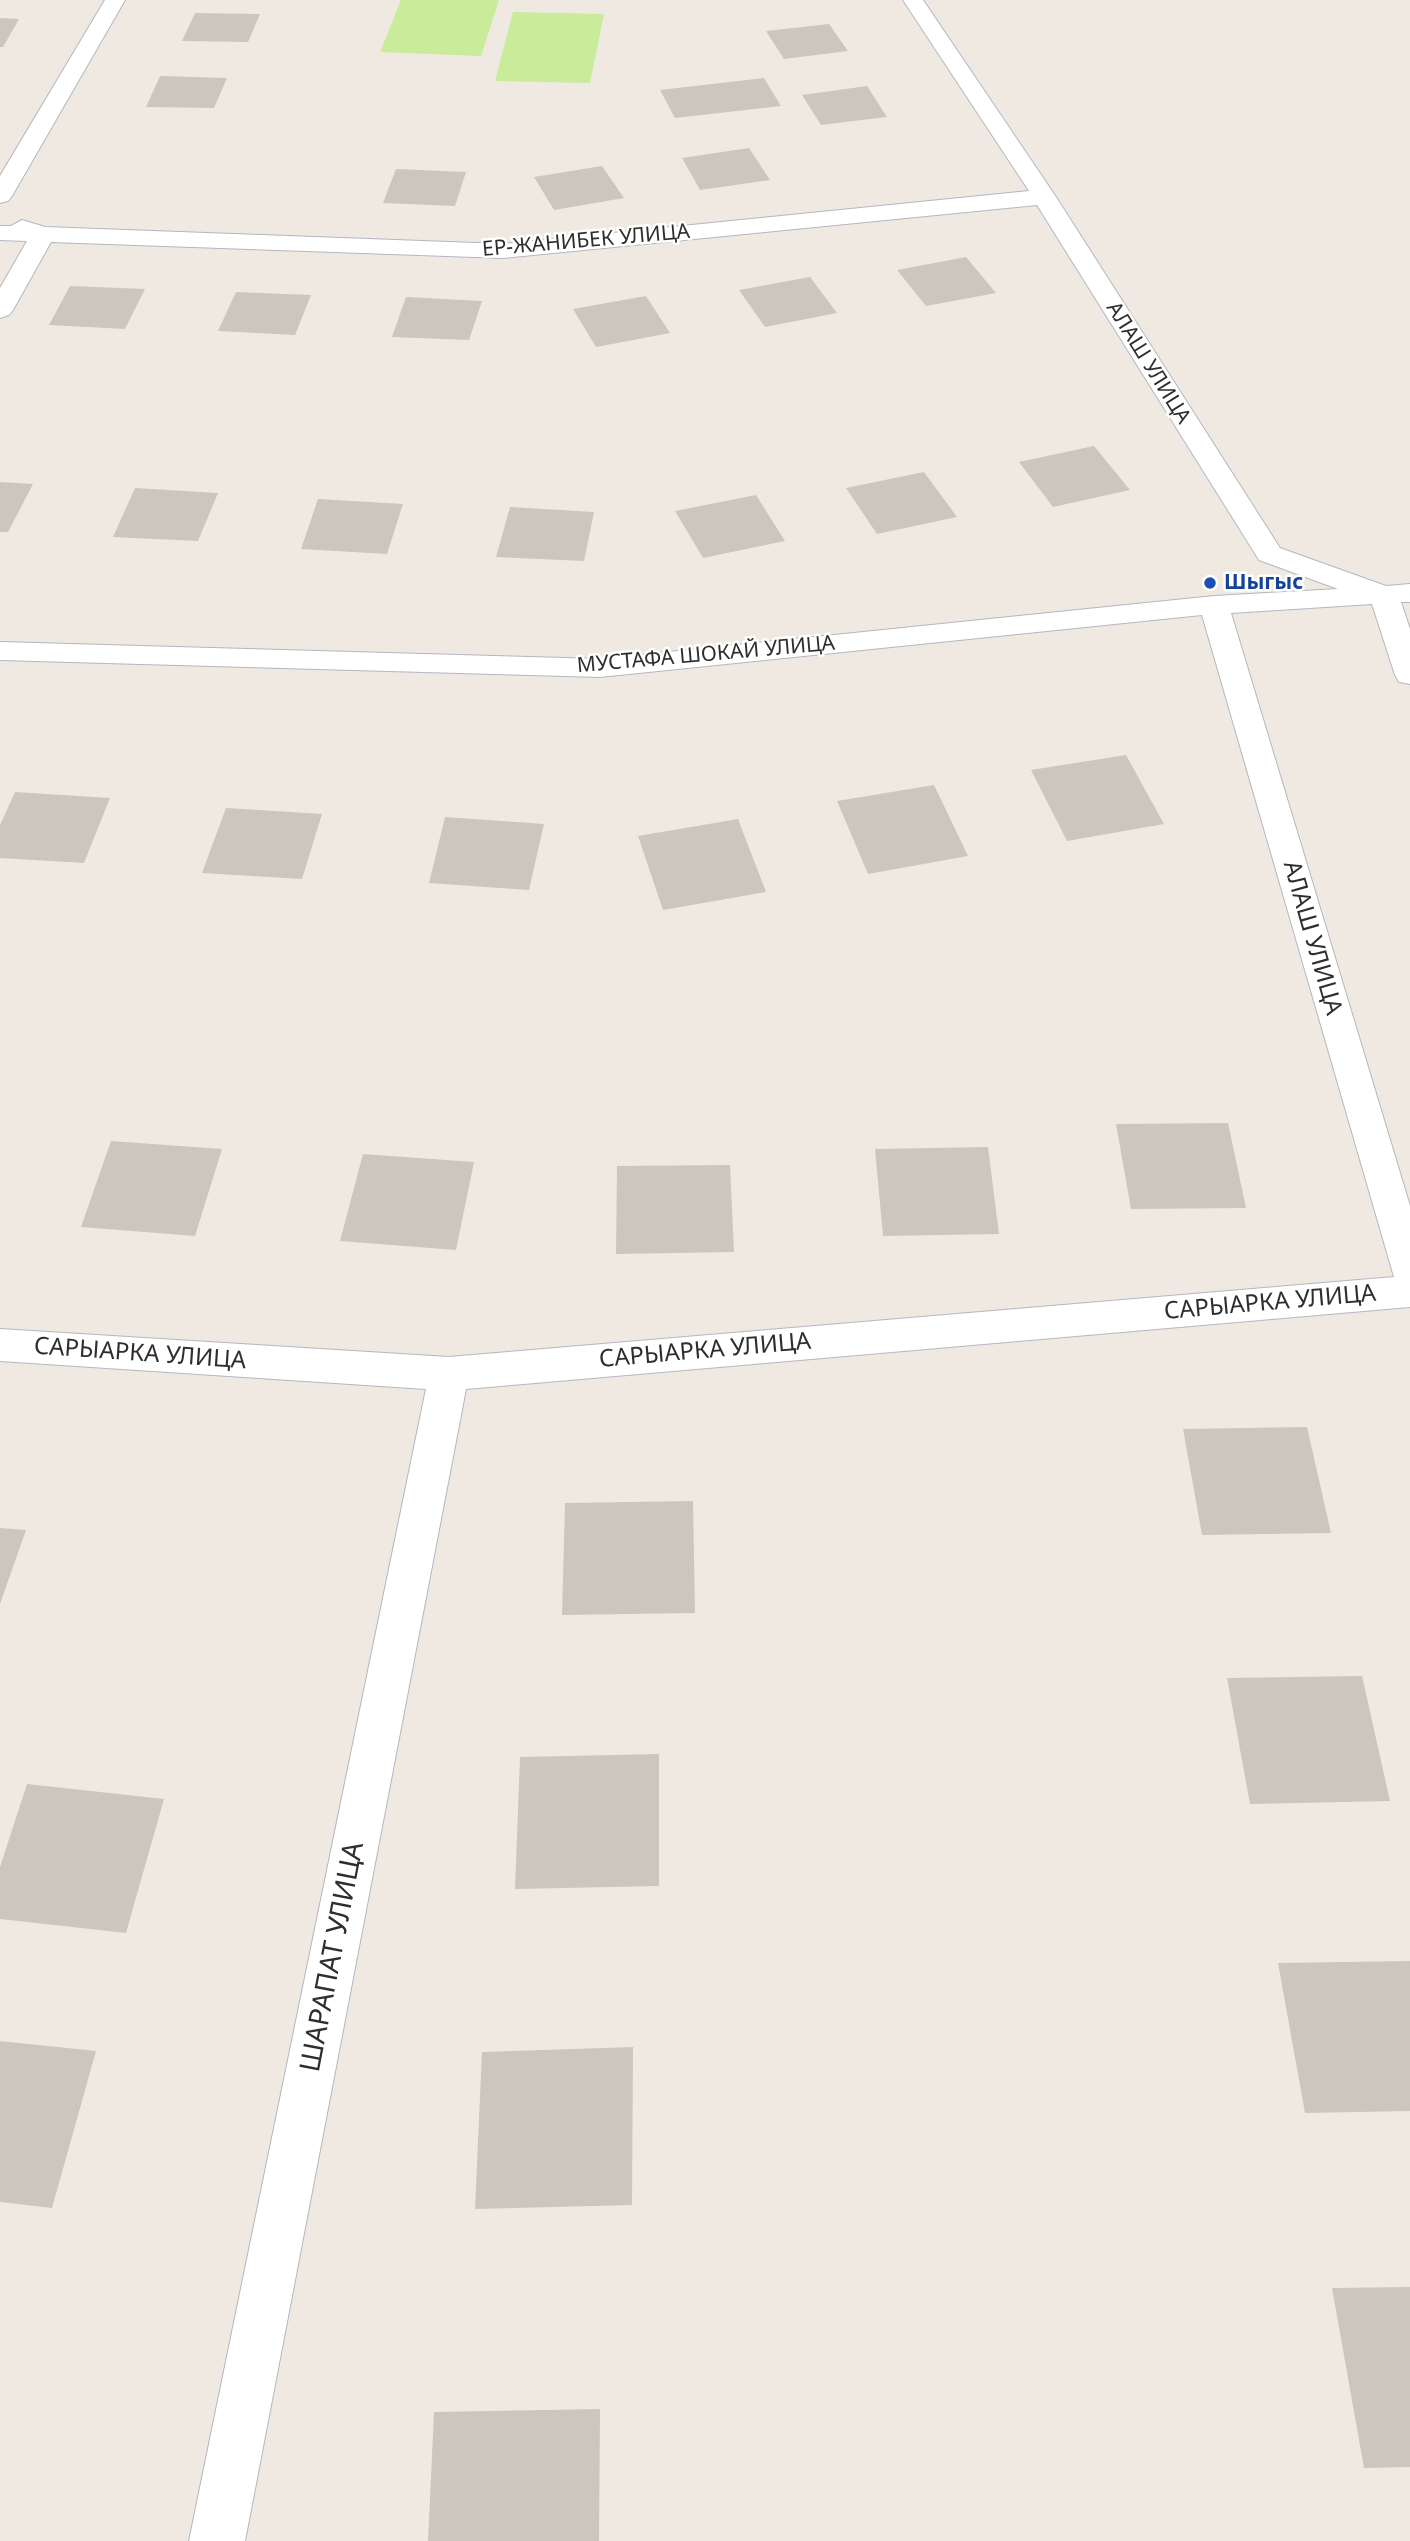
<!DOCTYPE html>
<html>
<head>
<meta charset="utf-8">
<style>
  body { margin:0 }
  canvas { display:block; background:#efe9e1 }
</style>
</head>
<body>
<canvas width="1410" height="2541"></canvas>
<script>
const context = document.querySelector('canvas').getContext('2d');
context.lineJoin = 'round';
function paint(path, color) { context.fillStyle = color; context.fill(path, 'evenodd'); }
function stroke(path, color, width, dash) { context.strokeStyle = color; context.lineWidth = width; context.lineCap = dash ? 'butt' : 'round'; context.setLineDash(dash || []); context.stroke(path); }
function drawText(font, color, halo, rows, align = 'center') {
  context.font = font + ' "Noto Sans",sans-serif'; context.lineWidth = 5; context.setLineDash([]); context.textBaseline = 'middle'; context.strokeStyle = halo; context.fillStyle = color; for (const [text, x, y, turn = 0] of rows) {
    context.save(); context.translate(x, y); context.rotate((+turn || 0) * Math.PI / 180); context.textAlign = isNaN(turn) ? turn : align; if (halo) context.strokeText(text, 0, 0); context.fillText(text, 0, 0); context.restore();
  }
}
const pitch = new Path2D(`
  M 401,0 L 499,0 L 481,56 L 380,52 Z
  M 513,12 L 604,14 L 590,83 L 495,81 Z`);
const building = new Path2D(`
  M 195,13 L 260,14 L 248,42 L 182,41 Z
  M 0,18 L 19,19 L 3,47 L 0,47 Z
  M 829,24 L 848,51 L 784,59 L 766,31 Z
  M 160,76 L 227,78 L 214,108 L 146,107 Z
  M 764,78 L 781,106 L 675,118 L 660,90 Z
  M 867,86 L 887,117 L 821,125 L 802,95 Z
  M 749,148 L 770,180 L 700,190 L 682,158 Z
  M 602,166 L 624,198 L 554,210 L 534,177 Z
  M 396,169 L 466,172 L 455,206 L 383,203 Z
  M 966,257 L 996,293 L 926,306 L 897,270 Z
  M 810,277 L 837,313 L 765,327 L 739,290 Z
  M 70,286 L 145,289 L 125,329 L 49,325 Z
  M 236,292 L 311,295 L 295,335 L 218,331 Z
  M 646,296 L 670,333 L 596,347 L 573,309 Z
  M 406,297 L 482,301 L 469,340 L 392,337 Z
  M 1094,446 L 1130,490 L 1053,507 L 1019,462 Z
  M 924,472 L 957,517 L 877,534 L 846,488 Z
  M 0,482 L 33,484 L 8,532 L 0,532 Z
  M 135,488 L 218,493 L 198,541 L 113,537 Z
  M 756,495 L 785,541 L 703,558 L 675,511 Z
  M 318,499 L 403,504 L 387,554 L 301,549 Z
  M 510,507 L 594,512 L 584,561 L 496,557 Z
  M 1126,755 L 1164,824 L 1067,841 L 1031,770 Z
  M 934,785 L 968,856 L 868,874 L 837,801 Z
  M 15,792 L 110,798 L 84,863 L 0,858 L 0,825 Z
  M 226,808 L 322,814 L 302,879 L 202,873 Z
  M 445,817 L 544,824 L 529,890 L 429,883 Z
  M 738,819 L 766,892 L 663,910 L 638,836 Z
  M 1228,1123 L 1246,1208 L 1131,1209 L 1116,1124 Z
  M 111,1141 L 222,1149 L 195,1236 L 81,1227 Z
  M 988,1147 L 999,1234 L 883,1236 L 875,1149 Z
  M 363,1154 L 474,1162 L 456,1250 L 340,1241 Z
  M 730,1165 L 734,1252 L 616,1254 L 617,1166 Z
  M 1307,1427 L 1331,1533 L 1202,1535 L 1183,1429 Z
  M 693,1501 L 695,1613 L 562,1615 L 565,1503 Z
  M 0,1528 L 26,1530 L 0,1604 Z
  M 1362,1676 L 1390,1801 L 1250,1804 L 1227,1678 Z
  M 659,1754 L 659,1886 L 515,1889 L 520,1757 Z
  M 27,1784 L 164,1799 L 126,1933 L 0,1919 L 0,1867 Z
  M 1410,1961 L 1410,2111 L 1305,2113 L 1278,1963 Z
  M 0,2041 L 96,2051 L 52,2208 L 0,2202 Z
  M 633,2047 L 632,2205 L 475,2209 L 482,2052 Z
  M 1410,2287 L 1410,2467 L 1364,2468 L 1332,2288 Z
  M 600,2409 L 599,2541 L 428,2541 L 434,2412 Z`);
const minor = new Path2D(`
  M 105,0 L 125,0 L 12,196 L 8,201 L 0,203 L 0,176 Z
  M 903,0 L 923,0 L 1056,197 L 1280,548 L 1386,586 L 1410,584 L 1410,602 L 1401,602 L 1410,629 L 1410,684 L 1399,682 L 1395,675 L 1372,604 L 1231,613 L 1410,1206 L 1410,1307 L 466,1389 L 245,2541 L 189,2541 L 426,1389 L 0,1361 L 0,1329 L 449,1357 L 1394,1277 L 1202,615 L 600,677 L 0,660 L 0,642 L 600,659 L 1214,596 L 1338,589 L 1259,560 L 1037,205 L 503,258 L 51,242 L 13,310 L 9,315 L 0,318 L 0,288 L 27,241 L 0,240 L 0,226 L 11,226 L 22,220 L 45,227 L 503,244 L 1029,191 Z`);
const markers = [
  [1210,583,7,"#1a4fb4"]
];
const farStreetnames = [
  ["ЕР-ЖАНИБЕК УЛИЦА",586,241,-5],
  ["АЛАШ УЛИЦА",1148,363,58],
  ["МУСТАФА ШОКАЙ УЛИЦА",706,655,-5]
];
const farTransitnames = [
  ["Шыгыс",1224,583]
];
const streetNames = [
  ["АЛАШ УЛИЦА",1312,938,74],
  ["САРЫАРКА УЛИЦА",1270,1303,-5],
  ["САРЫАРКА УЛИЦА",705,1351,-5],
  ["САРЫАРКА УЛИЦА",140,1354,4]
];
const nearStreetnames = [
  ["ШАРАПАТ УЛИЦА",333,1957,-79]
];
paint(pitch, '#c9ec9a');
paint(building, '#cbc7bf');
stroke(minor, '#b4b7c1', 2);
paint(minor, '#fff');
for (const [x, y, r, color] of markers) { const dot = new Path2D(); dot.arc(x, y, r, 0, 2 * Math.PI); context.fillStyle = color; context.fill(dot); stroke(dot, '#fff', 2.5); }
drawText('21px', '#2e2e2e', '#fff', farStreetnames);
drawText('bold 21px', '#164399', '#fff', farTransitnames, 'left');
drawText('24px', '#2e2e2e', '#fff', streetNames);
drawText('28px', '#2e2e2e', '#fff', nearStreetnames);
</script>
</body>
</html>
